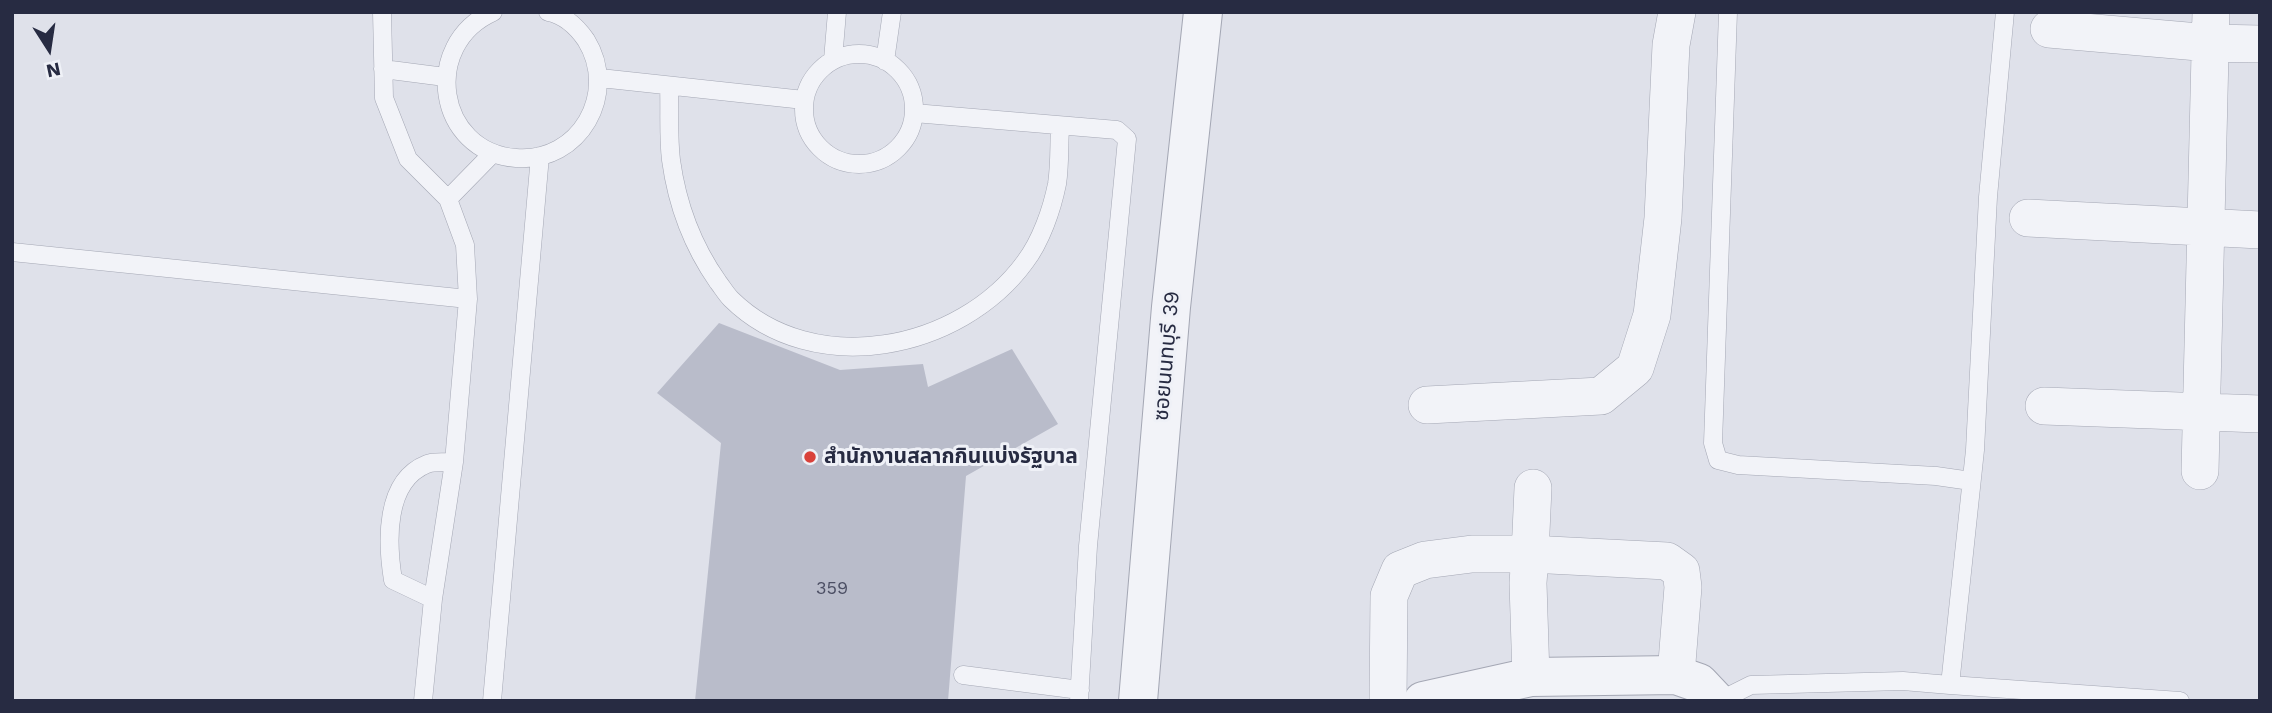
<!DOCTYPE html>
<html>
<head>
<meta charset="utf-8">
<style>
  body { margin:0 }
  #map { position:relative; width:2272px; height:713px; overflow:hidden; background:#dfe1ea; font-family:"Work Sans",sans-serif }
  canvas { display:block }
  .frame { position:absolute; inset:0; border:14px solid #272b42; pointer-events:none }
  .north { position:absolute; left:14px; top:14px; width:70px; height:70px; -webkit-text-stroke:5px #eff1f7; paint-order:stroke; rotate:168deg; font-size:19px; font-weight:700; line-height:28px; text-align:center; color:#272b42 }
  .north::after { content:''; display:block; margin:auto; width:24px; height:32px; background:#272b42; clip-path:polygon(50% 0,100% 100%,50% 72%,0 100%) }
</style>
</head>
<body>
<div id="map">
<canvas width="2272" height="713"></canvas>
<div class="frame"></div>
<div class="north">N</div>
</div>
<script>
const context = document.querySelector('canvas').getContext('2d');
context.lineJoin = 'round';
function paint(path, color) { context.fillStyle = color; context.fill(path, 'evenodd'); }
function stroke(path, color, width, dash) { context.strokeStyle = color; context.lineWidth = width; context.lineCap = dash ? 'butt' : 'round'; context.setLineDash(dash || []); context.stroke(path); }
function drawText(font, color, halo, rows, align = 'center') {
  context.font = font + ' "Work Sans","Noto Sans Thai",sans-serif'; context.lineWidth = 6; context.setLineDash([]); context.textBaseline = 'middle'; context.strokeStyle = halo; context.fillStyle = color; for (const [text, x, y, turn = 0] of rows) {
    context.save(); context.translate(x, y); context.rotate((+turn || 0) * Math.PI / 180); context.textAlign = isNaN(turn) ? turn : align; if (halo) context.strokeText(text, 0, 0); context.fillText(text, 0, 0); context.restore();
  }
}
const building = new Path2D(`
  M 719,323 L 840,370 L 923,364 L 928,387 L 1012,349 L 1058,424 L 966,476 L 948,701 L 695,701 L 721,443 L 657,393 Z`);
const service = new Path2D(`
  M 382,12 L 384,98 L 408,159 L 448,199 L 465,245 L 468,299 L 454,462 L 433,599 L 423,701
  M 493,12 C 421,44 436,152 516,158 C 580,163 619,93 586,40 C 577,27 564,15 548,12
  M 1728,12 L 1713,443 L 1718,460 L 1738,465 L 1936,476 L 1971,481
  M804 109a55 55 0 1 1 110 0a55 55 0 1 1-110 0Z
  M 833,60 L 837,12
  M 885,61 L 892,12
  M 383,69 L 445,77
  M 600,78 L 804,100
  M 669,86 C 670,110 668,136 671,160 C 677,204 692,245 718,282 C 722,287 726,294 731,299 C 813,380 960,351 1025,262 C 1041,241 1052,209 1057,184 C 1060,165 1059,144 1060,126
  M 914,113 L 1117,130 L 1127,139 L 1088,546 L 1079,701
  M 448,199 L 493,153
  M 12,252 L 468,299
  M 433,599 L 393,580 C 387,543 384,481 427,464 C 434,461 445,463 454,462
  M 963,675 L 1080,690
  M 1950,685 L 2180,701
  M 492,701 L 540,156
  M 1719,701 L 1751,685 L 1903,681 L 1950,685 L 1975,450 L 1988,197 L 2005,12`);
const minor = new Path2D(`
  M 2049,29 L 2210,43 L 2260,44
  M 2028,218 L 2260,230
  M 1427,405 L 1601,396 L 1635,368 L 1652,315 L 1663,218 L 1671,45 L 1677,12
  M 2044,406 L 2260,414
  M 2200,471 L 2211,12
  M 1533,488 L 1530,554 L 1667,561 L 1681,571 L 1683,587 L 1676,675
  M 1388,701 L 1389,596 L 1400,570 L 1425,560 L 1472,554 L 1530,554 L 1528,583 L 1531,677`);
const tertiary = new Path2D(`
  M 1138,701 L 1171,307 L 1203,12
  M 1423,701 L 1531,677 L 1676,675 L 1699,683 L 1716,701`);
const markers = [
  [810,457,7,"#d9413a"]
];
const numberNames = [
  ["359",832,589]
];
const streetNames = [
  ["ซอยนนทบุรี 39",1167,356,-85]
];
const poiNames = [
  ["สำนักงานสลากกินแบ่งรัฐบาล",824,457]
];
paint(building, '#b9bcca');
stroke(service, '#a4a7b4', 19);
stroke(minor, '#a4a7b4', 38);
stroke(tertiary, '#a4a7b4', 40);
stroke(service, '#f2f3f8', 18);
stroke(minor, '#f2f3f8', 37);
stroke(tertiary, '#f2f3f8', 38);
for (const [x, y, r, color] of markers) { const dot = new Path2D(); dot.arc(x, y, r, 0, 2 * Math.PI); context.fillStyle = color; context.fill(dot); stroke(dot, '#eff1f7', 2.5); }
drawText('18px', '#4c4f64', null, numberNames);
drawText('21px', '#272b42', '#eff1f7', streetNames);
drawText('bold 21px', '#272b42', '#eff1f7', poiNames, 'left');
</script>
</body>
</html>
